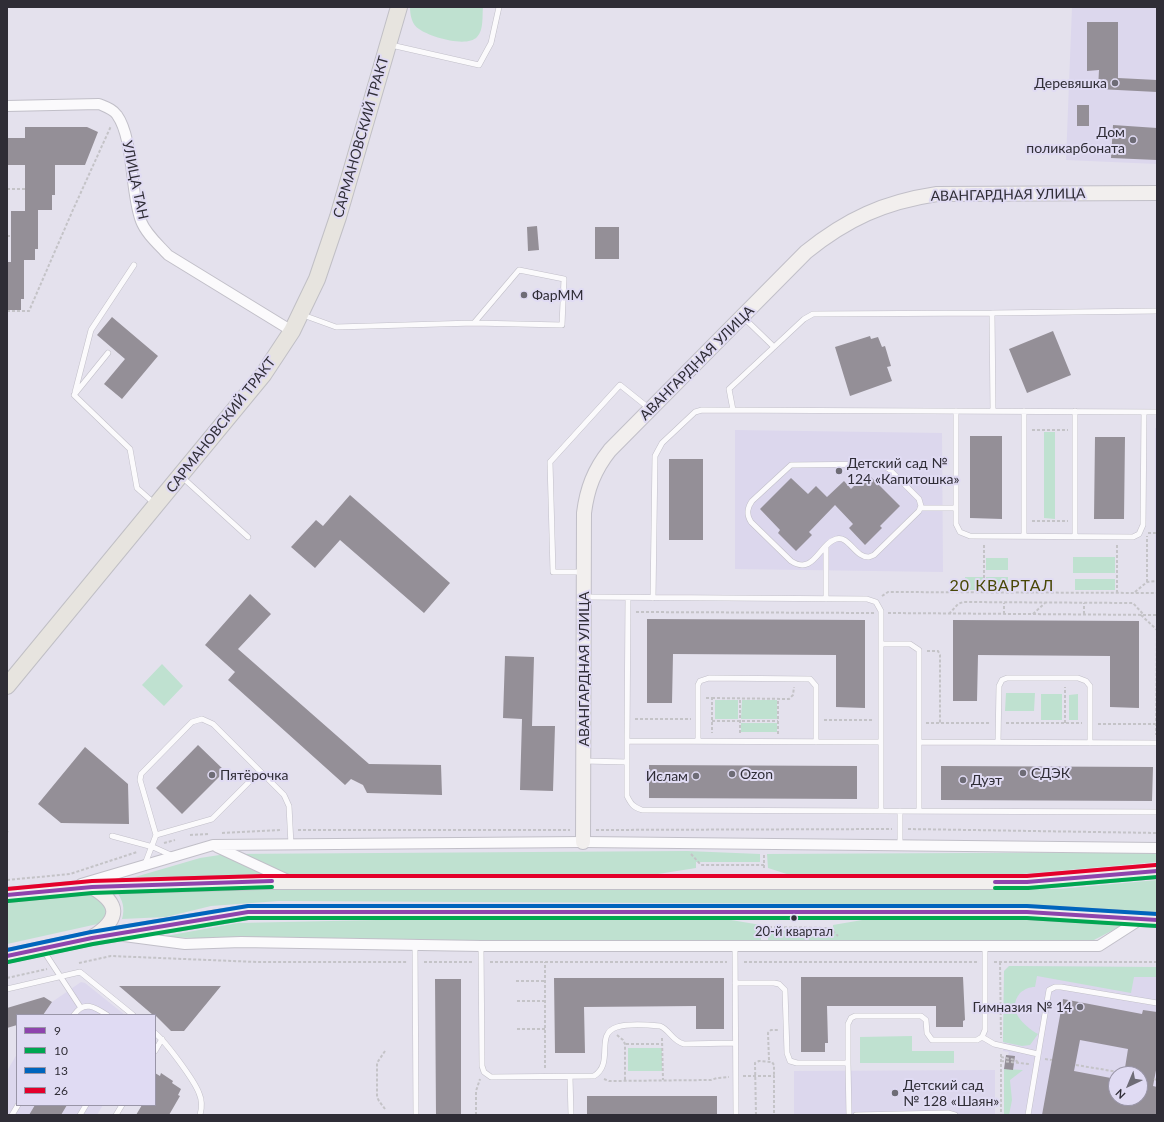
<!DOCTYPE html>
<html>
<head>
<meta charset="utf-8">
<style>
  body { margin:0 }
  #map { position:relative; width:1164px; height:1122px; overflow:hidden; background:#e4e1ed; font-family:Lato,sans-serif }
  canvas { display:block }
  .frame { position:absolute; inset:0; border:8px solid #2f2d36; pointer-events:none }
  .legend { position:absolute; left:16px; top:1014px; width:140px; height:92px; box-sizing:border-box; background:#e0dbf3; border:1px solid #9995a7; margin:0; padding:5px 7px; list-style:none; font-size:12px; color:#2f2d36 }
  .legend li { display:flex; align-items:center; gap:8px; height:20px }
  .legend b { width:20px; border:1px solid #9995a7 }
  .north { position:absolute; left:1108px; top:1066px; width:40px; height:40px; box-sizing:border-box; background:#e0dbf3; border:1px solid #9995a7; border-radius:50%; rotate:224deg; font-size:11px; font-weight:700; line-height:16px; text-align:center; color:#2f2d36 }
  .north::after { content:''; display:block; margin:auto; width:14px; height:18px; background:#6e6c76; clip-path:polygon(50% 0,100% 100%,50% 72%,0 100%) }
</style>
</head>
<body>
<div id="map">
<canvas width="1164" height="1122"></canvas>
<div class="frame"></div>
<ul class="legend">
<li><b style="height:5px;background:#8e44ad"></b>9</li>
<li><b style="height:5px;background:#00a651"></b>10</li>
<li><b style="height:5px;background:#0065bd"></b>13</li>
<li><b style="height:5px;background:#e4002b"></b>26</li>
</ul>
<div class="north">N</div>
</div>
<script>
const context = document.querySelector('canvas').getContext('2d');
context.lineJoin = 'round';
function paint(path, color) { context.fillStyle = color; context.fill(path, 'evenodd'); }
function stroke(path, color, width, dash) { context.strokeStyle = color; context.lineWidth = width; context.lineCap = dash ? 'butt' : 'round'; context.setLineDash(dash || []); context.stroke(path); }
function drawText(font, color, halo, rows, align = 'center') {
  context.font = font + ' Lato,sans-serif'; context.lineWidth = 4; context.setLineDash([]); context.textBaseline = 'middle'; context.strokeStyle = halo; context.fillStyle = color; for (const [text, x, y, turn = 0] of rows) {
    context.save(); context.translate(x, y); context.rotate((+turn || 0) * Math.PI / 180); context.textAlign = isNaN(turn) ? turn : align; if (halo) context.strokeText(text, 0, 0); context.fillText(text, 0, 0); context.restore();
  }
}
const built = new Path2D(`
  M 1072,7 L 1157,7 L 1157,164 L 1066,160 Z
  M 1155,428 L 1157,428 L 1157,570 L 1155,570 Z
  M 735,430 L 942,433 L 943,572 L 735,569 Z
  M 1009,966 L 1157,967 L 1157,1115 L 1004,1115 L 1004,1069 L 1013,1070 L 1015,1057 L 1008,1055 L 1009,1052 L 1003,1051 L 1004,971 ZM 1116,1074 L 1140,1074 L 1140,1098 L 1116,1098 Z
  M 81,982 L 85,983 L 125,1015 L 43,1015 L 52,1002 Z
  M 17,1054 L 17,1105 L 103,1105 L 97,1115 L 7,1115 L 7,1071 Z
  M 995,1070 L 995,1115 L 794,1115 L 794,1071 Z`);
const green = new Path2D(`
  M 410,7 L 483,7 C 482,16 484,30 477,37 C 467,48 430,37 419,29 C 412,25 410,15 410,7 Z
  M 1044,432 L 1055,432 L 1055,519 L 1044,518 Z
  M 1073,557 L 1115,557 L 1115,573 L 1073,573 Z
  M 986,558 L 1008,558 L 1008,570 L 986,570 Z
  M 965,577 L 983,577 L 983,590 L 965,590 Z
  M 986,577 L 1008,577 L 1008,590 L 986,590 Z
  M 1075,579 L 1115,579 L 1115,590 L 1075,590 Z
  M 162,664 L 183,686 L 164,706 L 142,685 Z
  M 1006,693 L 1035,693 L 1034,711 L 1005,711 Z
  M 1041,694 L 1062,694 L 1062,720 L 1041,720 Z
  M 1078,694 L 1078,720 L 1069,720 L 1069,695 Z
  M 715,700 L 738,700 L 738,719 L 715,719 Z
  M 742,700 L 777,700 L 777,719 L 741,719 Z
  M 741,723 L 777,723 L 777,732 L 741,732 Z
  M 687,851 L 760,854 L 760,862 L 696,862 L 696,868 L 658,874 L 135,877 L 200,858 L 226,854 Z
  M 1157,852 L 1157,862 L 1011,875 L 793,876 L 768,868 L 767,854 Z
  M 1157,880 L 1157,914 L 1035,905 L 279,901 L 211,906 L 166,917 L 122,919 C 125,908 123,900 116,891 L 249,885 L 1059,889 Z
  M 96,893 L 103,898 L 108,912 L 102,923 L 7,944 L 7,901 Z
  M 725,919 L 761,925 L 761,942 L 296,941 L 160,937 L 238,923 L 377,920 Z
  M 868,919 L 1034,920 L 1121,926 L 1092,941 L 768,942 L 768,930 L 833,931 L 833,925 Z
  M 1009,966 L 1157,967 L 1157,977 L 1134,977 L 1131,993 L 1037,976 L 1035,987 C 1029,987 1025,989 1020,993 C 1006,1010 1024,1026 1038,1034 L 1030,1045 L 1022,1046 L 1003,1042 L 1004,971 Z
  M 912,1036 L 912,1051 L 954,1051 L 954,1063 L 860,1063 L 860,1037 Z
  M 628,1048 L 662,1048 L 662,1071 L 628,1071 Z
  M 1004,1069 L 1023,1070 L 1010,1080 L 1012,1100 L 1009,1115 L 1004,1115 Z`);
const building = new Path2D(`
  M 1087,22 L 1118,22 L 1118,78 L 1157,80 L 1157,92 L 1098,89 L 1099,70 L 1087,71 Z
  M 1077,105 L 1089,105 L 1089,126 L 1077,126 Z
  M 1113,125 L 1157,128 L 1157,160 L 1111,158 Z
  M 25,127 L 87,127 L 98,132 L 85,165 L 55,165 L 55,195 L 52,195 L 52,210 L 38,210 L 38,249 L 35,249 L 35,260 L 24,260 L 24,299 L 21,299 L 21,310 L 7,310 L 7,262 L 11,262 L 11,211 L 25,211 L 25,165 L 7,165 L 7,138 L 25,138 Z
  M 537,226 L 539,250 L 528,251 L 527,227 Z
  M 595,227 L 619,227 L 619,259 L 595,259 Z
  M 112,317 L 158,356 L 122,399 L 104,384 L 125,359 L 97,335 Z
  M 1053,331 L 1071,375 L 1027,393 L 1009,349 Z
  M 870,336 L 871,339 L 878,337 L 882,347 L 885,346 L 891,366 L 887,367 L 892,381 L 850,396 L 835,347 Z
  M 970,436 L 1002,436 L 1002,519 L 970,518 Z
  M 1095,437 L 1125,437 L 1124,519 L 1094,519 Z
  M 669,459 L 703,459 L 703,540 L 669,540 Z
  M 867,473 L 900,506 L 880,526 L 882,528 L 865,545 L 849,528 L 853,524 L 835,505 L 809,532 L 812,535 L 796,551 L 778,533 L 780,530 L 760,509 L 791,478 L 808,494 L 816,486 L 827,497 L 844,481 L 851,489 Z
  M 350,495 L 450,583 L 424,613 L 340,540 L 315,568 L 291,547 L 316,520 L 323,526 Z
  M 250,594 L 271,614 L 238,649 L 369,764 L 441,765 L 442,795 L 367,793 L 363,785 L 351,779 L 345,785 L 228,680 L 235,672 L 205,645 Z
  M 647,619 L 865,620 L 865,708 L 836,707 L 836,655 L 673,654 L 672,703 L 647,703 Z
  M 953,620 L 1139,621 L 1139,708 L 1110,707 L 1110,656 L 978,655 L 977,701 L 953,701 Z
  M 505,656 L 534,657 L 532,726 L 555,726 L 553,791 L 520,790 L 522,719 L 503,718 Z
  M 198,745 L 225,771 L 182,814 L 156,788 Z
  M 85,747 L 128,784 L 129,824 L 61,823 L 38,804 Z
  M 649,765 L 857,766 L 857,799 L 649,798 Z
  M 941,766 L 1153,767 L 1152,801 L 941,800 Z
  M 801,977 L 963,977 L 965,1020 L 963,1021 L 963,1027 L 936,1027 L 936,1006 L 827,1006 L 828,1043 L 825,1043 L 825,1052 L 801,1052 Z
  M 554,978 L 724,978 L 724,1029 L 696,1029 L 696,1006 L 584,1007 L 585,1053 L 555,1053 Z
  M 435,979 L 461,979 L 461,1115 L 436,1115 Z
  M 119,986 L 221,986 L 184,1031 L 171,1031 L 155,1015 L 153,1015 Z
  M 44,997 L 52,1002 L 43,1015 L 17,1015 L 17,1025 L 7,1028 L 7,1008 Z
  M 1063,999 L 1142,1014 L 1143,1010 L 1157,1012 L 1157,1065 L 1153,1086 L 1157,1087 L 1157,1115 L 1042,1115 ZM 1080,1040 L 1128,1049 L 1124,1074 L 1140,1074 L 1140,1098 L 1116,1098 L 1116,1079 L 1074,1071 Z
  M 1006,1055 L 1015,1056 L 1013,1070 L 1004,1069 Z
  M 155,1073 L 160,1076 L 161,1073 L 173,1081 L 172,1083 L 181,1089 L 178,1095 L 180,1096 L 169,1115 L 136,1115 L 142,1105 L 155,1105 Z
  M 587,1096 L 717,1096 L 717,1115 L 587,1115 Z
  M 35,1105 L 67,1105 L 61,1115 L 29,1115 Z`);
const path = new Path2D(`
  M 7,189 L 25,189
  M 7,236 L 11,236
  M 7,311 L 29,311 L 72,212 L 111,126
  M 1032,430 L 1068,430
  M 1032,521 L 1068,521
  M 1148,533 L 1157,533
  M 1147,582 L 1147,536
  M 1135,592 L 1147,582 L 1157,581
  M 984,593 L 984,544
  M 1117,593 L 1117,544
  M 882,596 L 888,592 L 1157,593
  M 636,612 L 874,613
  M 888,613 L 1157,615
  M 949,614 L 958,604 L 963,602 L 1133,603 L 1143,614
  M 1004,614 L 1004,603
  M 1033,614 L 1045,603
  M 1084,614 L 1084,603
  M 1141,615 L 1157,630 L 1156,735
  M 927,651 L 938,651 L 940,655 L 940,723
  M 706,698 L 712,698 L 712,733
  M 712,698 L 789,699 L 793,695 L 794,687
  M 635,719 L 691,719
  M 824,720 L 874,720
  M 712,721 L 778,721
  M 926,723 L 990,723
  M 1006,723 L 1082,723
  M 1065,723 L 1065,687
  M 1098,724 L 1157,724
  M 740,733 L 740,699
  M 778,734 L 778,699
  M 908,829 L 1157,833
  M 298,830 L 570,830
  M 596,830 L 892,829
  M 7,832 L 8,831
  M 222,833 L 282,830
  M 190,835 L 210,834
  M 164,843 L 175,840
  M 691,854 L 701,865 L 764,865
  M 764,855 L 764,868
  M 7,880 L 70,874 L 137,852
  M 764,926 L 764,936
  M 764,927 L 830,928 L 838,936
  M 424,962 L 473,962
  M 490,962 L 727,962
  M 744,962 L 977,962
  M 994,962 L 1157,962
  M 1000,962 L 1001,1038
  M 79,963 L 111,956 L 257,962 L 407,962
  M 7,978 L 47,969
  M 516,981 L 545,981
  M 517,1001 L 545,1001
  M 517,1029 L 545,1029
  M 617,1035 L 623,1040 L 625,1044 L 625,1080
  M 662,1038 L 663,1080
  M 626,1044 L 662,1044
  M 385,1051 L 377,1063 L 377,1097 L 379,1101 L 385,1109
  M 1001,1054 L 1001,1115
  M 1001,1057 L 1015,1060 L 1018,1062
  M 1045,1059 L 1052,1060
  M 769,1060 L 768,1033 L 771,1030 L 778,1030
  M 1001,1061 L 1029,1064
  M 1076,1065 L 1124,1073
  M 545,1068 L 545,962
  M 743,1076 L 774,1076 L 774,1115
  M 604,1079 L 609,1081 L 711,1080 L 717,1078 L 729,1077
  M 1154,1079 L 1157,1080
  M 476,1115 L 476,1091 L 480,1079
  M 756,1115 L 755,1063 L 759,1061 L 772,1062 L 774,1065 L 774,1075`);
const lane = new Path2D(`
  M 391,45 L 479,65 L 491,43 L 499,7
  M 992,313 L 1157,311
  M 303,315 L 336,327 L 474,323 L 562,325 L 564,279 L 519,270 L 474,323
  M 743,317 L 774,347
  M 108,353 L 74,395 L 130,449 L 137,488 L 155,504
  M 75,392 L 91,330 L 134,265
  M 733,410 L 729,389 L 804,319 L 813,314 L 992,313 L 993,411
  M 956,411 L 956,524 L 960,532 L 970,536 L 1133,537 L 1139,534 L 1143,525 L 1144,412
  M 880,464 L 889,469 L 919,499 L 921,506 L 919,511 L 874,555 L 869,557 C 855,558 849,535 836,539 C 819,544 814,576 791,561 L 751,522 C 746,514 747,508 752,501 L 791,465 Z
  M 182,477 L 248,537
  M 920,508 L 956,508
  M 1024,536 L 1024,411
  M 1075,537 L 1075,411
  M 582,572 L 553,572 L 550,462 L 620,385 L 650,409
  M 585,597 L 867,599 L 876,602 L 881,611 L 881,742
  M 653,598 L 655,456 L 662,443 L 695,412 L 702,410 L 1157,412
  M 826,599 L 826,547
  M 881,644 L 910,644 L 919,650 L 919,742
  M 627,741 L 628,598
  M 698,741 L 698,685 L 700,681 L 709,678 L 810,679 L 816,686 L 816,742
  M 998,742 L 999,686 L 1002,680 L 1007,678 L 1078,678 L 1086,681 L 1090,686 L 1090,743
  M 584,761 L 627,762
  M 260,771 L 212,819 L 156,835 L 140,780 L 141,774 L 192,722 L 202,719 L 213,724 L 284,795 L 289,806 L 291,845
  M 881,811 L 642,810 C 633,807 631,804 627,796 L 627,741 L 881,742 L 881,811 L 1157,812
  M 900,811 L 900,845
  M 919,811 L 919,742 L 1157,743
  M 112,836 L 153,847 L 173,856
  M 145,864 L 156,835
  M 415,945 L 416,1115
  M 481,946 L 482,1066 L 484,1072 L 491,1077 L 594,1076 C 615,1063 594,1034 617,1027 C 627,1024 649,1025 660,1026 C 670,1030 672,1041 684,1044 L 735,1043
  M 735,947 L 736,1115
  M 43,950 L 81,1008
  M 735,983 L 774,983 L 779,984 L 785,990 L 787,1053 L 790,1061 L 797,1063 L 848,1063 L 848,1024 L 851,1018 L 855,1016 L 921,1016 L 926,1020 L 927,1033 L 932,1040 L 977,1040 L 982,1037 L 985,1030 L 985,947
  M 7,989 L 80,972 L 133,1015
  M 74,1015 C 84,1000 95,1007 107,1015
  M 155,1033 C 166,1042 194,1080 199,1093 C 202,1100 202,1108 200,1115
  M 982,1037 L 994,1044 L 1038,1054
  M 155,1051 L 162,1039
  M 848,1063 L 849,1115
  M 570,1077 L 571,1115
  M 12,1115 L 18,1105
  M 80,1115 L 86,1105
  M 116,1115 L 122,1105
  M 856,1115 L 948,1113 L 955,1115
  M 1028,1115 L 1049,990 L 1055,987 L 1061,987 L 1157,1003`);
const street = new Path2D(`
  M 7,106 L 99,104 C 106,107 113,109 117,115 C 134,139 130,193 141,221 C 146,234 159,245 168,255 L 292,331
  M 217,847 L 290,881
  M 81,884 L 213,845 L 583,842 L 1157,848
  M 124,936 L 185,944 L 241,942 L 481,946 L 1099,946 L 1141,919`);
const secondary = new Path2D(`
  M 583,842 L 584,513 C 587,489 594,470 610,450 L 806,252 C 847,219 884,202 937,194 L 1157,193
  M 92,887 C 119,903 121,918 94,936
  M 7,895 L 92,887 L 263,882 L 1027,882 L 1157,871
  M 7,956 L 92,938 L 248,912 L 1027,912 L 1157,920`);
const primary = new Path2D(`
  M 7,686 L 263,375 L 292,331 L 317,279 L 338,217 L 399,7`);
const bus1 = new Path2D(`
  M 995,882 L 1027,882 L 1157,871
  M 7,895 L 92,887 L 272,881
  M 7,956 L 92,938 L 248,912 L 1027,912 L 1157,920`);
const bus2 = new Path2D(`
  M 995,888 L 1028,888 L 1157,877
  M 8,901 L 92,893 L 272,887
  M 8,962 L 93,944 L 248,918 L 1027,918 L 1157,926`);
const bus3 = new Path2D(`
  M 7,950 L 91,932 L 248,906 L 1027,906 L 1157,914`);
const bus4 = new Path2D(`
  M 7,889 L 92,881 L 263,876 L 1027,876 L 1156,865`);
const markers = [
  [1115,83,4,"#6e6c76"],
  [1133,140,4,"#6e6c76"],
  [524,295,4,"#6e6c76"],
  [839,471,4,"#6e6c76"],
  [1023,773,4,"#6e6c76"],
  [732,774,4,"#6e6c76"],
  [212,775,4,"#6e6c76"],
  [696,776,4,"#6e6c76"],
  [963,780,4,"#6e6c76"],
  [794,918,3.5,"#2f2d36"],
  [1080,1007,4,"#6e6c76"],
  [895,1093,4,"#6e6c76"]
];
const busNames = [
  ["20-й квартал",794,932]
];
const poiNames = [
  ["Деревяшка",1107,83,"right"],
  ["Дом",1125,132,"right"],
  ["поликарбоната",1125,148,"right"],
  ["ФарММ",532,295],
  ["Детский сад №",847,463],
  ["124 «Капитошка»",847,479],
  ["СДЭК",1031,773],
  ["Ozon",740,774],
  ["Пятёрочка",220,775],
  ["Ислам",688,776,"right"],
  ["Дуэт",971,780],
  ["Гимназия № 14",1072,1007,"right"],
  ["Детский сад",903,1085],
  ["№ 128 «Шаян»",903,1101]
];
const streetNames = [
  ["САРМАНОВСКИЙ ТРАКТ",361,137,-74],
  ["УЛИЦА ТАН",135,180,78],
  ["АВАНГАРДНАЯ УЛИЦА",1008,195,-1],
  ["АВАНГАРДНАЯ УЛИЦА",697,363,-45],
  ["САРМАНОВСКИЙ ТРАКТ",221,425,-52],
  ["АВАНГАРДНАЯ УЛИЦА",584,669,-90]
];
const quarterNames = [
  ["20 КВАРТАЛ",1002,586]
];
paint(built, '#dcd7ed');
paint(green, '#bfe1d0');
paint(building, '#948f97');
stroke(lane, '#c1bfc8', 6);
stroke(street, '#c1bfc8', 12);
stroke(secondary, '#c1bfc8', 16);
stroke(primary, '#c0bfc5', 18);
stroke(path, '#c4c3c7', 2, [3, 2]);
stroke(lane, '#fbfafc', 5);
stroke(street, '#fbfafc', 10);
stroke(secondary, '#f2efee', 14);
stroke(primary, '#e7e4df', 16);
stroke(bus1, '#8e44ad', 4);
stroke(bus2, '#00a651', 4);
stroke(bus3, '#0065bd', 4);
stroke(bus4, '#e4002b', 4);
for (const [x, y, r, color] of markers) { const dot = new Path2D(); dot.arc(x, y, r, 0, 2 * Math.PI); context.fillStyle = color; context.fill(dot); stroke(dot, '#e0dbf3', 1.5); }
drawText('13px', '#2f2d36', '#e0dbf3', busNames);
drawText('14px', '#2f2d36', '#e0dbf3', poiNames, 'left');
drawText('14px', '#2f2d36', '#e0dbf3', streetNames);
context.letterSpacing = '1px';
drawText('16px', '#494807', '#e0dbf3', quarterNames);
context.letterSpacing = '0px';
</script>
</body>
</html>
